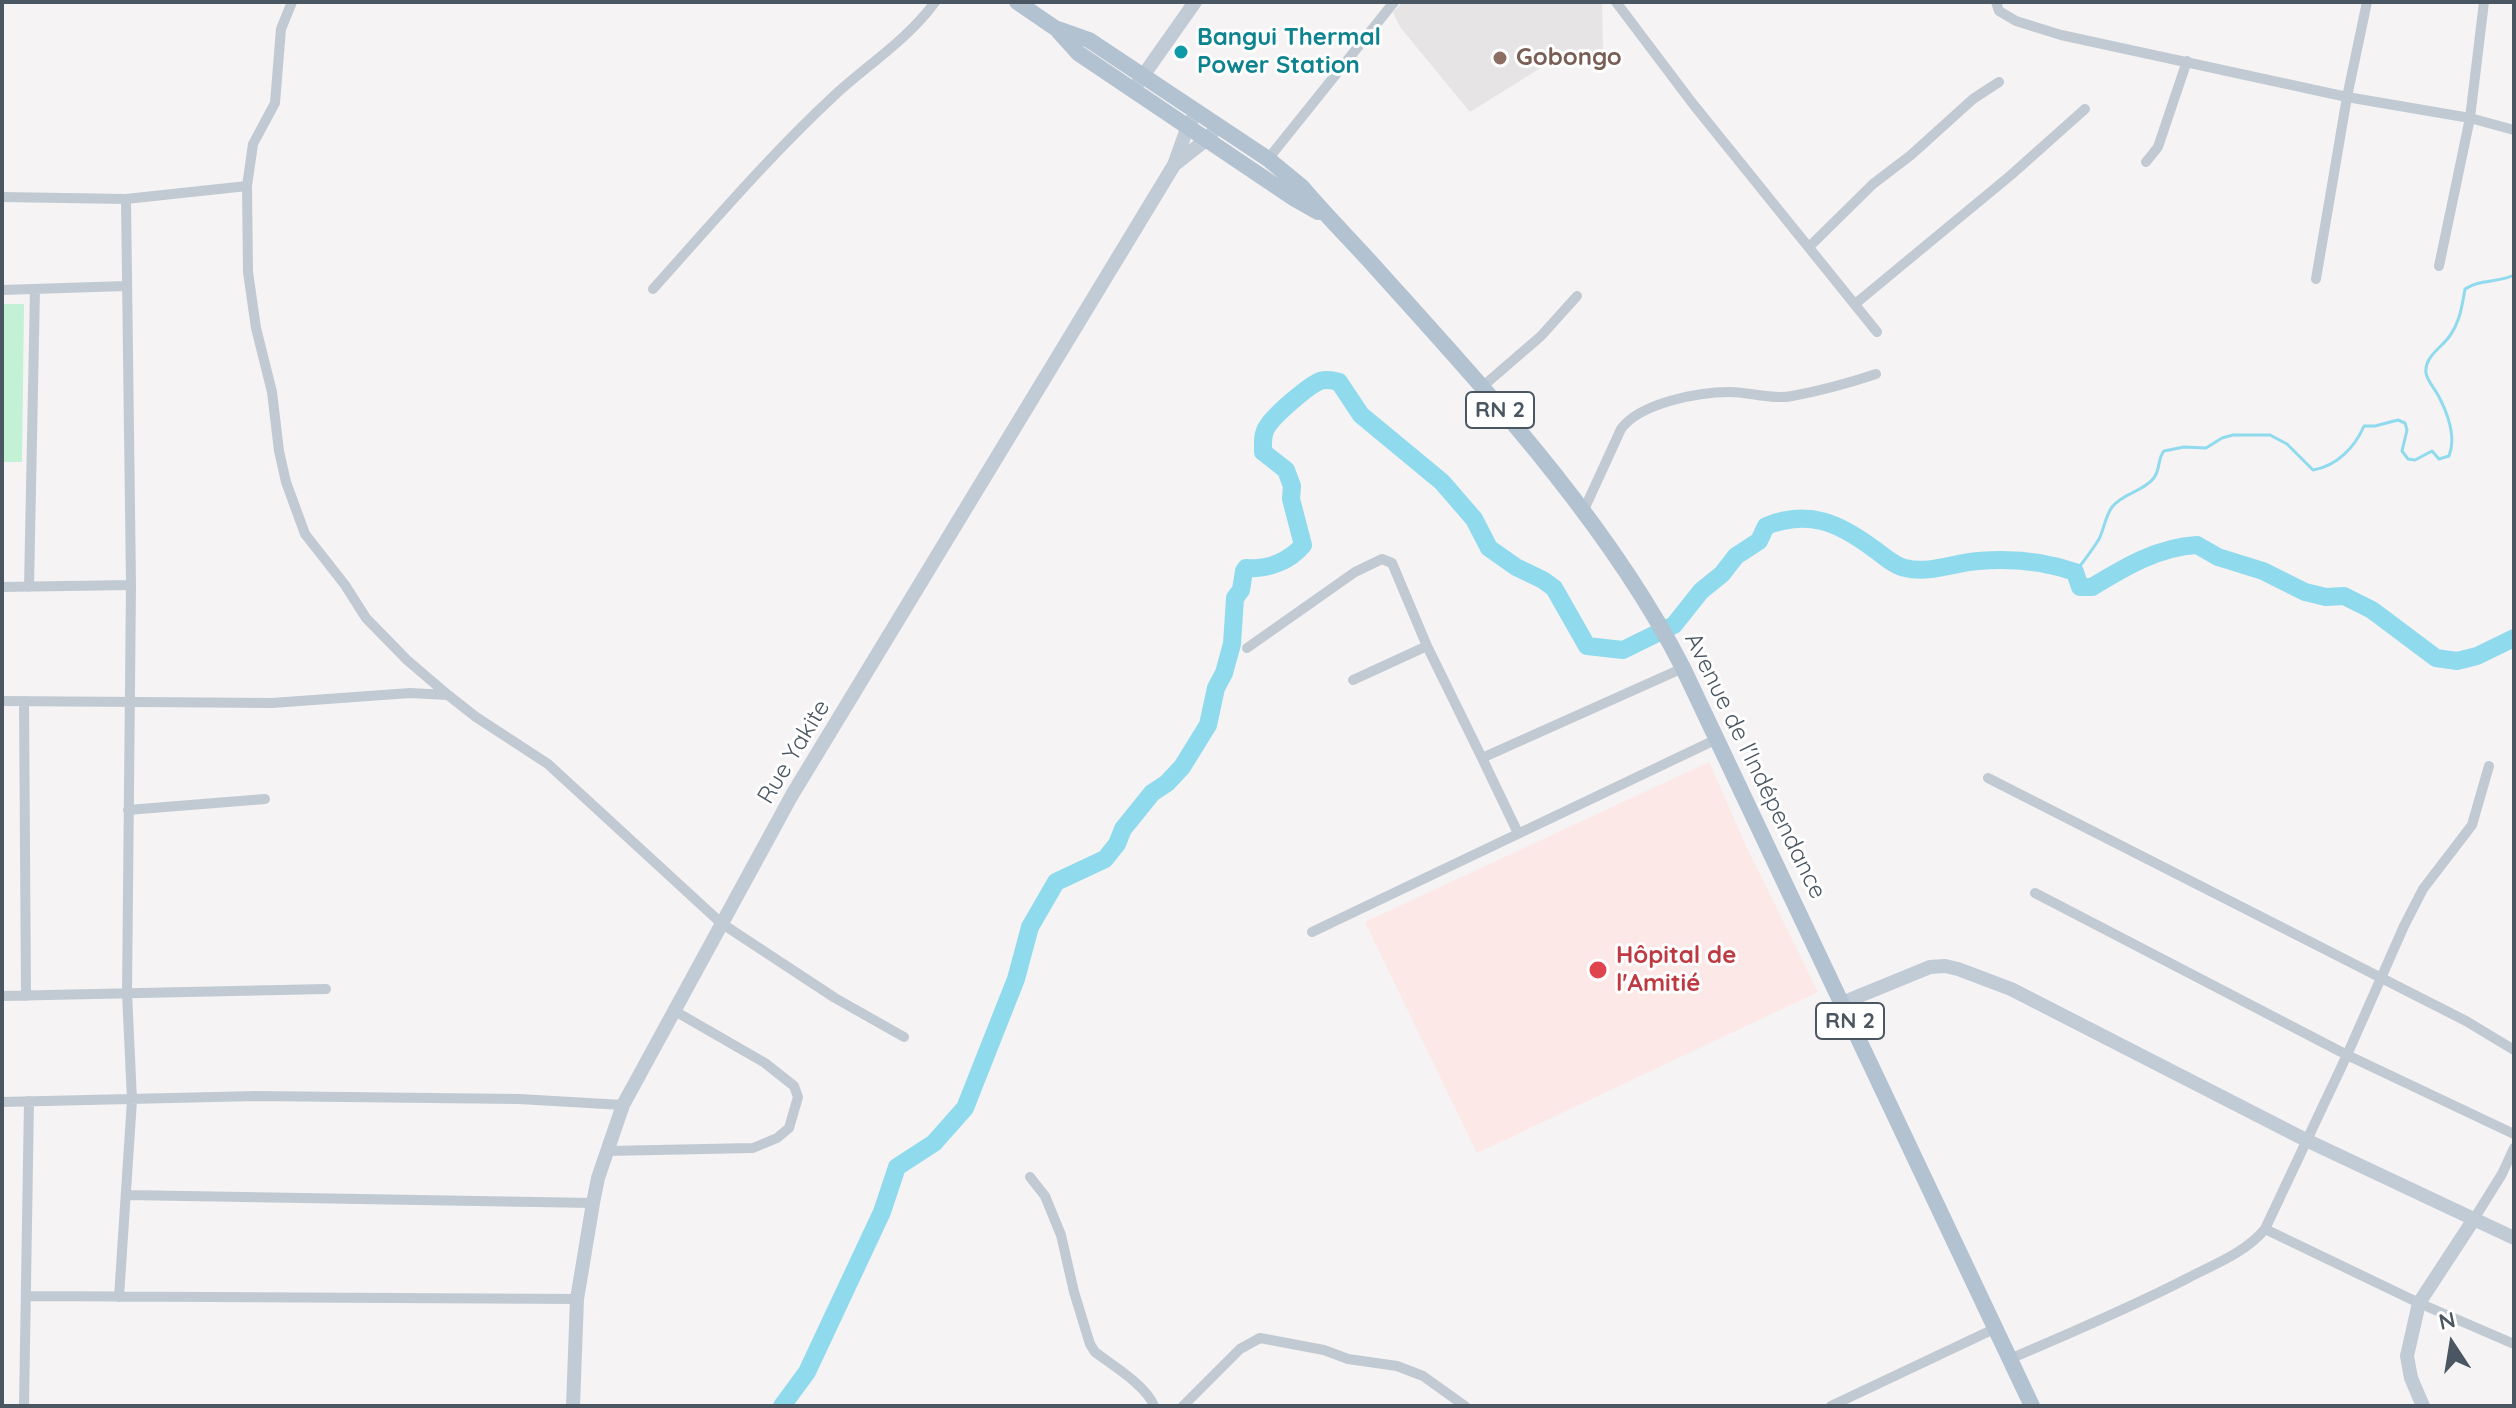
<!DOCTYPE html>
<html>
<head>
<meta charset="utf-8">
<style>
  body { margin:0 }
  #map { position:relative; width:2516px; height:1408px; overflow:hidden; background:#f5f3f3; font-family:Quicksand,sans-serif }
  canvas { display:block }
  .frame { position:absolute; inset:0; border:4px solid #4a5661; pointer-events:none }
  .north { position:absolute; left:2412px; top:1304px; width:80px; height:80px; -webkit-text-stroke:6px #fff; paint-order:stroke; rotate:348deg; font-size:22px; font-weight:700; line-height:32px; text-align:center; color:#4a5661 }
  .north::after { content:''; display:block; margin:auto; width:28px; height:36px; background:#4a5661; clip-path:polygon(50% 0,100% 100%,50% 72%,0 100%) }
</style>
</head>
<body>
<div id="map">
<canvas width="2516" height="1408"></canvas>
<div class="frame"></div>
<div class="north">N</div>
</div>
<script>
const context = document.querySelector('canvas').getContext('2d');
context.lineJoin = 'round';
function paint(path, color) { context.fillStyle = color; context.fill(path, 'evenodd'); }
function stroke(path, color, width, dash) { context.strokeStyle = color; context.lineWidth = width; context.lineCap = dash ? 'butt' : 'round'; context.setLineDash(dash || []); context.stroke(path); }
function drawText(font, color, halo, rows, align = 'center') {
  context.font = font + ' Quicksand,sans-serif'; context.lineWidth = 6; context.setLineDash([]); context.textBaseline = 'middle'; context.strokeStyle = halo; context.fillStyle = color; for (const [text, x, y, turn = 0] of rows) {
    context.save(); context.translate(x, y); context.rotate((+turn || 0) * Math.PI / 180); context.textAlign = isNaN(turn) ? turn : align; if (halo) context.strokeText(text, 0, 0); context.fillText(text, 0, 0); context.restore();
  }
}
const education = new Path2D(`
  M 1403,2 L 1602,2 L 1603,52 L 1547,64 L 1470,112 L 1400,27 L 1393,12 Z`);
const medical = new Path2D(`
  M 1709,762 L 1746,846 L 1818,992 L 1477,1153 L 1365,922 Z`);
const green = new Path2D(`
  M 2,304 L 24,304 L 22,462 L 2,462 Z`);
const stream = new Path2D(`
  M 2075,572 C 2079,568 2098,542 2100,537 C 2104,528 2106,515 2112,507 C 2123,493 2142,492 2153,479 C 2161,470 2157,459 2164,451 L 2184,447 L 2206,448 L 2222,438 L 2233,435 L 2270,435 L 2287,444 L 2313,470 C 2337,466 2355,447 2364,426 L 2375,426 L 2398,420 L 2405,423 L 2407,430 L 2402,451 L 2408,459 L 2415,460 L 2432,451 L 2439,459 L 2449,456 C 2457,436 2447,412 2438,395 C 2434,388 2427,380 2426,373 C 2424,357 2441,348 2449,337 C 2460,322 2462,306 2465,289 C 2479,279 2498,283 2514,275`);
const river = new Path2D(`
  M 782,1406 L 807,1372 L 882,1212 L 897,1167 L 934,1143 L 965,1108 L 1016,979 L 1030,927 L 1056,882 L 1105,859 L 1117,844 L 1123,829 L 1152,793 L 1167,783 L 1182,767 L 1208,725 L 1216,688 L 1224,673 L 1232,644 L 1235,598 L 1241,590 L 1244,571 L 1246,568 C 1267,570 1290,561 1303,545 L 1291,499 L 1292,486 L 1286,470 L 1263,452 C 1263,444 1262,434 1267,427 C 1274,415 1308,386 1320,381 C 1327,379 1332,380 1339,382 L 1361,415 L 1442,482 L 1474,519 L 1489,548 L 1516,567 L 1543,580 L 1554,588 L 1587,646 L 1623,650 L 1674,625 L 1701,591 L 1722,574 L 1736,556 L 1759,541 L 1766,526 C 1809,509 1839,523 1874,549 C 1883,555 1894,566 1905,568 C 1930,574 1953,563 1978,561 C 2011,558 2044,561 2075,572 L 2080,587 L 2092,587 C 2125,567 2158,547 2197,545 L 2218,557 L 2263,571 L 2305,592 L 2326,597 L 2344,596 L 2372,610 L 2436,658 L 2457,661 L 2477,656 L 2514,638`);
const street = new Path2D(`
  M 292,2 L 281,29 L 275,103 L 253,144 L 247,186 L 248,272 L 256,328 L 272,392 L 279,451 L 286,482 L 305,534 L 345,585 L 366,618 L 407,660 L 448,695 L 476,717 L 548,764 L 721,923 L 835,998 L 904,1037
  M 1616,2 L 1693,104 L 1877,332
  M 1996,2 L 1999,11 L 2016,21 L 2061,35 L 2347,97 L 2470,118 L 2514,130
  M 1268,159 L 1394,2
  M 2146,162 L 2158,147 L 2187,61
  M 2,197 L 126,199 L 247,186
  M 1809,247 L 1873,184 L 1911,155 L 1973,99 L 1999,82
  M 2439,266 L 2470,118 L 2484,2
  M 2316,279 L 2347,97 L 2367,2
  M 653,289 C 713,222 771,154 837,93 C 869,64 909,38 935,2
  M 2,290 L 126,286
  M 1855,304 L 2011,175 L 2085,109
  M 1482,387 L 1541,336 L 1577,296
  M 1583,512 L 1621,429 C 1640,403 1698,392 1730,392 C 1750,392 1772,400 1792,396 C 1819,391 1849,383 1876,374
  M 2,587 L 131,585
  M 29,587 L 35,289
  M 1247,648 L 1355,572 L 1382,559 L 1392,563 L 1427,646 L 1482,758 L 1683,668
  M 1353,680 L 1427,646
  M 2,701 L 272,703 L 410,693 L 448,695
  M 24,701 L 26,996
  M 1482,758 L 1518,833
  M 1988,778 L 2466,1021 L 2514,1050
  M 128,810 L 265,799
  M 2035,893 L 2347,1055 L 2514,1134
  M 1312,932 L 1717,739
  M 2,996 L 326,989
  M 2,1102 L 257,1096 L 519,1099 L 623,1105
  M 607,1151 L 753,1148 L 777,1138 L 789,1128 L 798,1097 L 794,1086 L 765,1063 L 673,1010
  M 1030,1177 L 1045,1196 L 1061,1235 L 1074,1292 L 1090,1344 L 1095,1352 C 1112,1365 1147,1386 1154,1406
  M 127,1195 L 593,1203
  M 2474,1219 L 2502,1174 L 2514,1148
  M 2265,1229 L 2419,1303 L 2514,1344
  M 26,1296 L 577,1299
  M 119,1297 L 132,1100 L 127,993 L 131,585 L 126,199
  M 2010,1359 C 2070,1333 2130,1308 2188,1278 C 2215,1264 2245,1253 2265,1229 L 2347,1055 L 2404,926 L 2423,889 L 2472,825 L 2489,766
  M 24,1406 L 29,1101
  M 1183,1406 L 1240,1349 L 1260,1338 L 1324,1350 L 1348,1359 L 1397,1366 L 1423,1376 L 1465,1406
  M 1831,1406 L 1996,1328`);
const secondary = new Path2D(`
  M 1133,90 L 1195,2
  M 1174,165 L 1207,139 L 1213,132
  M 1842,1003 L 1930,967 L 1945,966 L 1958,969 L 2011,989 L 2306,1140 L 2514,1238
  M 573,1406 L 577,1299 L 593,1203 L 598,1178 L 623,1105 L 792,795 L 1174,165 L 1188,126 L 1193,118
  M 2423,1406 L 2411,1378 L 2407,1356 L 2419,1303 L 2474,1219`);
const primary = new Path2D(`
  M 1017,2 L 1055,28 L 1089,40 L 1268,159 L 1302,187 C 1328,218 1357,246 1384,277 C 1491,396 1610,525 1683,668 L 2032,1406
  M 1059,32 L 1078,53 L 1295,199 L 1318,212`);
const markers = [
  [1181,52,8,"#0f9aa8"],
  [1500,58,8,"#8d6e63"],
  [1598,970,10,"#e0444e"]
];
const shields = [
  [1500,410,68],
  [1850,1021,68]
];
const shieldNames = [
  ["RN 2",1500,410],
  ["RN 2",1850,1021]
];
const cultureNames = [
  ["Bangui Thermal",1197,38],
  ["Power Station",1197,66]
];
const educationNames = [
  ["Gobongo",1516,58]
];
const streetNames = [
  ["Rue Yakite",794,752,-59],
  ["Avenue de l'Indépendance",1755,766,64]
];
const healthNames = [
  ["Hôpital de",1616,956],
  ["l'Amitié",1616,984]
];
paint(education, '#e6e4e5');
paint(medical, '#fce8e6');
paint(green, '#c3f1d5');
stroke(stream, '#90daee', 3);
stroke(river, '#90daee', 18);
stroke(street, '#c1cad2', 10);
stroke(secondary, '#c1cbd6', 14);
stroke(primary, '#b3c2d1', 16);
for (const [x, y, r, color] of markers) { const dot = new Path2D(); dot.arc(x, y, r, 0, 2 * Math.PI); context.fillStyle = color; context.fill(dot); stroke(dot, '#fff', 3); }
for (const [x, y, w] of shields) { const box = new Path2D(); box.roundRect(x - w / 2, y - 18, w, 36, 6); context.fillStyle = '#fff'; context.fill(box); stroke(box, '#4a5661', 2); }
drawText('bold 22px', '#4a5661', null, shieldNames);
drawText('bold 24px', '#0d838f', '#fff', cultureNames, 'left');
drawText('bold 24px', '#785e54', '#fff', educationNames, 'left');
drawText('24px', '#4a5661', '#fff', streetNames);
drawText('bold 24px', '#be3a42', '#fff', healthNames, 'left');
</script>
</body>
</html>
